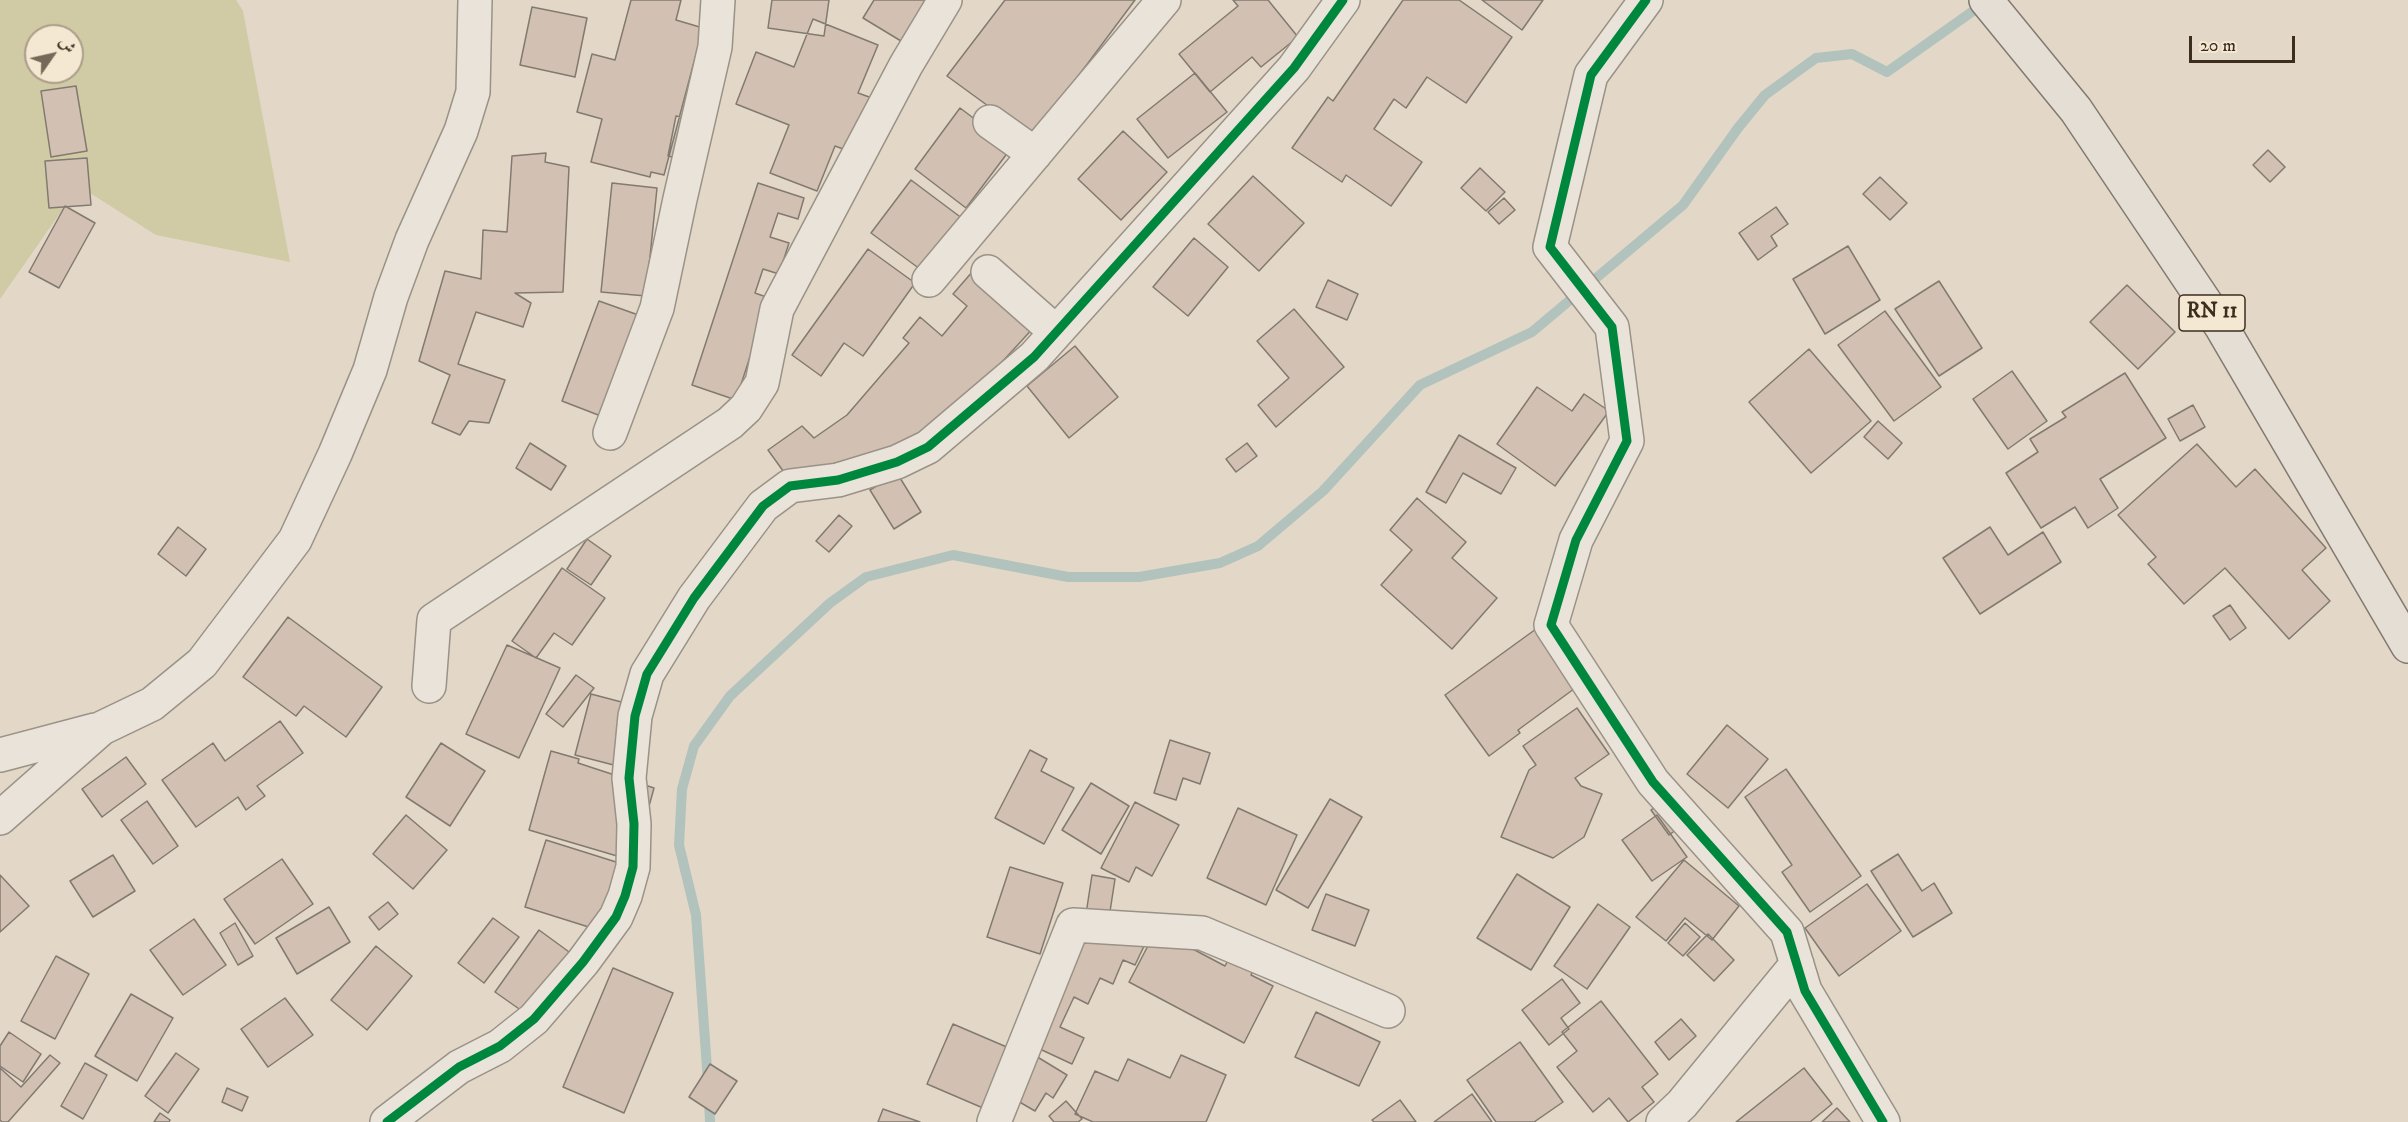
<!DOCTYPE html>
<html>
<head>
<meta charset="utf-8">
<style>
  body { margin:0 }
  #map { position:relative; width:2408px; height:1122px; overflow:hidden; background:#e3d8c7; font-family:"IM FELL DW Pica",Amiri,serif }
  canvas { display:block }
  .north { position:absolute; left:24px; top:24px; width:60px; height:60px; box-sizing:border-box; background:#f5e8d2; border:2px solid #ab9d8a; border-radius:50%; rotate:56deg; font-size:16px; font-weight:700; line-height:24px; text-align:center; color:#3d2d1e }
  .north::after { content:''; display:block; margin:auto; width:21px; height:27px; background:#776959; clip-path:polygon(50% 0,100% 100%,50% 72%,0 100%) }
  .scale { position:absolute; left:2189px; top:36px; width:106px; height:27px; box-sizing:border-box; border:3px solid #3d2d1e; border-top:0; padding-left:8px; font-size:18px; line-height:21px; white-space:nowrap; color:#3d2d1e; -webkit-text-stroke:4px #f5e8d2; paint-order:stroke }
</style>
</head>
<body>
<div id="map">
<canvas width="2408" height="1122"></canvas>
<div class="north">ش</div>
<div class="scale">20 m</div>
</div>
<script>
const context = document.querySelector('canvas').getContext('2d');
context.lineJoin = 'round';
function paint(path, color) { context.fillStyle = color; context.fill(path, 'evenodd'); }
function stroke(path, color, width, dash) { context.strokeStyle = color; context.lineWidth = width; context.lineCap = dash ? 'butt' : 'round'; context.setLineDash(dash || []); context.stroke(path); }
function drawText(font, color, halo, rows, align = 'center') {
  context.font = font + ' "IM FELL DW Pica",serif'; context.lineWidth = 6; context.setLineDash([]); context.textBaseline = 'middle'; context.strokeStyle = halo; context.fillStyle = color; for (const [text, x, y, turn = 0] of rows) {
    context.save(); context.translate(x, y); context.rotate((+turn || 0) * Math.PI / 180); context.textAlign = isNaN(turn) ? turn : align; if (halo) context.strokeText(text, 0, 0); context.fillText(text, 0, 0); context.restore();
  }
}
const green = new Path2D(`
  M 0,0 L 236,0 L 243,11 L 290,262 L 156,235 L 79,186 L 0,299 ZM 36,36 L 72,36 L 72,72 L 36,72 Z`);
const stream = new Path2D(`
  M 708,1082 L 696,915 L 679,845 L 682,789 L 694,746 L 730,696 L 830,603 L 866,577 L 953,555 L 1068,577 L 1139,577 L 1220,563 L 1258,546 L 1323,491 L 1420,385 L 1532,332 L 1683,205 L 1738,128 L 1765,95 L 1816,58 L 1852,54 L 1887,72 L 1983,4
  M 709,1098 L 710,1122`);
const building = new Path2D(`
  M 631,0 L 681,0 L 676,20 L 703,28 L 664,175 L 651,172 L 650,177 L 591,162 L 602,119 L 577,112 L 592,54 L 615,60 Z
  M 772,0 L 829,0 L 824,36 L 768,28 Z
  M 874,0 L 926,0 L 901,41 L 863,18 Z
  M 1005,0 L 1135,0 L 1032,138 L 947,76 Z
  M 1233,0 L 1268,0 L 1298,37 L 1261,67 L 1252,57 L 1210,92 L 1179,54 L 1238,6 Z
  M 1403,0 L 1459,0 L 1512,37 L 1466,103 L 1427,77 L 1406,108 L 1394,99 L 1374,129 L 1422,162 L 1391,206 L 1346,175 L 1342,182 L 1292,148 L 1328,97 L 1333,101 Z
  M 1482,0 L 1543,0 L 1522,30 Z
  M 532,7 L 587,18 L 575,77 L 520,65 Z
  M 813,19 L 878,45 L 858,93 L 872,98 L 851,152 L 835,146 L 817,191 L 770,173 L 789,125 L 736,104 L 756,52 L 794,67 Z
  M 1195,73 L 1227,112 L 1168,158 L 1137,119 Z
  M 76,86 L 87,151 L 51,157 L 41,91 Z
  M 960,108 L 1012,147 L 966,208 L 915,169 Z
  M 676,116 L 701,122 L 694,162 L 668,156 Z
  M 1123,131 L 1167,172 L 1121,220 L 1078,179 Z
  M 2268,150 L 2285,167 L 2270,182 L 2253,165 Z
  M 546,153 L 545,162 L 569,167 L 563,292 L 515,293 L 531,303 L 523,327 L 476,312 L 458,364 L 505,380 L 489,423 L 469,421 L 460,435 L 432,423 L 450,375 L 419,361 L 445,271 L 481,279 L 483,230 L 507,232 L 512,156 Z
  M 87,158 L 91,205 L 49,208 L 45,161 Z
  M 1480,168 L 1505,192 L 1486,211 L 1461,188 Z
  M 1253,176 L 1304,223 L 1259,271 L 1208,224 Z
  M 1880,177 L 1907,203 L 1890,220 L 1863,194 Z
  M 911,180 L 963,219 L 924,272 L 871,233 Z
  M 612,183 L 657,188 L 646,296 L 601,292 Z
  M 758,183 L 804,198 L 798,219 L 778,213 L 770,237 L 789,243 L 779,274 L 763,269 L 755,293 L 769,298 L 736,400 L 692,385 Z
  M 1504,198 L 1515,210 L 1499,224 L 1488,212 Z
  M 65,206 L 95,223 L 59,288 L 29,272 Z
  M 1776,207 L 1788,224 L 1771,236 L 1777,246 L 1758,260 L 1739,233 Z
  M 1194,238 L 1228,267 L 1188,316 L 1153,287 Z
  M 1848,246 L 1880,300 L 1825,334 L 1793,279 Z
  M 868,249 L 915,283 L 863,356 L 844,343 L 821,376 L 792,355 Z
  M 973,271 L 1036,325 L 968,399 L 911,445 L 786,475 L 768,450 L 802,426 L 814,438 L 847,415 L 909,343 L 903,338 L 920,317 L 942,336 L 967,306 L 953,294 Z
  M 1328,280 L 1358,294 L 1347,320 L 1316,307 Z
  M 1939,281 L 1982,348 L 1939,376 L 1895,309 Z
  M 2127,285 L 2175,332 L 2138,369 L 2090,322 Z
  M 599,301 L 644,317 L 606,418 L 562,401 Z
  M 1294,309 L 1344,367 L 1276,427 L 1258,405 L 1289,378 L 1257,341 Z
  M 1885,311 L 1941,387 L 1894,421 L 1838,345 Z
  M 1075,346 L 1118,397 L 1069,438 L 1027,386 Z
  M 1809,349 L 1871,421 L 1811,473 L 1749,402 Z
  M 2012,371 L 2047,421 L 2008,449 L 1973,399 Z
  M 2125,373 L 2166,438 L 2100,479 L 2118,508 L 2088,528 L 2075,507 L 2041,528 L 2006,473 L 2038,452 L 2030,439 L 2066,417 L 2062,412 Z
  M 1537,387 L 1572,411 L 1584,394 L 1609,411 L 1555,486 L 1497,444 Z
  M 2193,405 L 2205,427 L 2180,441 L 2168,419 Z
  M 1878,421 L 1902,443 L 1888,459 L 1864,437 Z
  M 1459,435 L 1516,468 L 1501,494 L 1463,473 L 1446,503 L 1426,492 Z
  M 530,443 L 566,466 L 551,490 L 516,468 Z
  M 1247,443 L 1257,456 L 1236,472 L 1226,459 Z
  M 2197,444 L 2236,487 L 2255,469 L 2326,548 L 2302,570 L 2330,601 L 2289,639 L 2225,568 L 2184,604 L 2148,564 L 2156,557 L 2118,515 Z
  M 897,473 L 921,512 L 894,529 L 870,490 Z
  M 1417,498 L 1466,542 L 1452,558 L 1497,598 L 1452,649 L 1381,585 L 1412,550 L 1390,530 Z
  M 839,515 L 852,526 L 829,552 L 816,541 Z
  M 178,527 L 206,549 L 186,576 L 158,554 Z
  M 1990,527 L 2008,555 L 2043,532 L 2061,562 L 1980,614 L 1943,558 Z
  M 587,539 L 611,556 L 591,585 L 567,569 Z
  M 562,568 L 605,598 L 572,645 L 554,633 L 536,658 L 512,641 Z
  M 2230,605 L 2246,628 L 2230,640 L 2213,616 Z
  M 288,617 L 382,687 L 346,737 L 304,706 L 296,716 L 243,677 Z
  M 1536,629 L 1578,686 L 1518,730 L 1520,733 L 1489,756 L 1445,695 Z
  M 507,645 L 560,668 L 519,758 L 466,734 Z
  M 576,675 L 594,688 L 563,727 L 546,714 Z
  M 591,694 L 648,709 L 633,770 L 575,755 Z
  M 1577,708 L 1609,754 L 1575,778 L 1581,786 L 1602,794 L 1584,837 L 1553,858 L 1501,837 L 1529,770 L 1536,765 L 1523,746 Z
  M 280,721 L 303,753 L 257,786 L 265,796 L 246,810 L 238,797 L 196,827 L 162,780 L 213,743 L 225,761 Z
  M 1727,725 L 1768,759 L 1728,808 L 1687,774 Z
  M 1170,740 L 1210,753 L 1200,784 L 1183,778 L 1176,800 L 1154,793 Z
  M 441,743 L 485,771 L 450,826 L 406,797 Z
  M 1030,750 L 1047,759 L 1041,771 L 1074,788 L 1044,844 L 995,818 Z
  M 551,751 L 579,759 L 578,763 L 654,788 L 634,861 L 529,830 Z
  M 126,757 L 146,784 L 102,817 L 82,789 Z
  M 1786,769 L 1861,876 L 1810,912 L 1782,872 L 1792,865 L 1745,797 Z
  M 1091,783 L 1129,806 L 1101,854 L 1062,830 Z
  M 1673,793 L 1692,818 L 1669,835 L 1651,810 Z
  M 1330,799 L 1362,817 L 1308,908 L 1276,890 Z
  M 147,801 L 178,846 L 153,864 L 121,820 Z
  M 1135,802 L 1179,825 L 1152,876 L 1136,867 L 1129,882 L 1101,868 Z
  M 1238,808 L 1297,835 L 1266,905 L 1207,878 Z
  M 406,815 L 447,850 L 413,889 L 373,854 Z
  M 1657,815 L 1687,857 L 1652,881 L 1622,840 Z
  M 546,840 L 632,867 L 611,934 L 525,907 Z
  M 1898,854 L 1922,891 L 1934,883 L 1952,913 L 1913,937 L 1871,871 Z
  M 113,855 L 135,891 L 93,917 L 70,881 Z
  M 282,859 L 313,904 L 255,944 L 224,899 Z
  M 1684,860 L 1739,906 L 1712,940 L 1685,918 L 1666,941 L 1636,917 Z
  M 1010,867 L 1063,883 L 1040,954 L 987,937 Z
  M 1517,874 L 1570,907 L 1531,970 L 1477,938 Z
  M 0,875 L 29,906 L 0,932 Z
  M 1092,875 L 1115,879 L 1109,918 L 1086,914 Z
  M 1867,884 L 1901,931 L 1839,976 L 1805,928 Z
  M 1326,894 L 1369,910 L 1355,946 L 1312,930 Z
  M 388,902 L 398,914 L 379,930 L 369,917 Z
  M 1598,904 L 1630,927 L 1587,989 L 1554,966 Z
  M 329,907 L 350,942 L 297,974 L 276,938 Z
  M 1090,915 L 1146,942 L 1135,965 L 1123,960 L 1113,984 L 1100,978 L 1088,1004 L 1074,997 L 1060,1027 L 1084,1038 L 1072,1064 L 1029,1044 Z
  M 493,918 L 519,937 L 484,983 L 458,963 Z
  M 194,919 L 226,965 L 183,995 L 150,950 Z
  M 1138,920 L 1225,966 L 1242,933 L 1266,946 L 1251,975 L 1273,986 L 1244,1043 L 1129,982 L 1151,940 Z
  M 235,923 L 253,956 L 238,965 L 220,933 Z
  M 1685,923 L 1700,937 L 1683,956 L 1668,943 Z
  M 539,930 L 576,957 L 532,1018 L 495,992 Z
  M 1708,934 L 1734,960 L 1714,981 L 1687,955 Z
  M 376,946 L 412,976 L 367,1030 L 331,1000 Z
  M 56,956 L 89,974 L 55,1039 L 21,1021 Z
  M 613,968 L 673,993 L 624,1113 L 563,1087 Z
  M 1562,979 L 1580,1003 L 1561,1018 L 1569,1029 L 1549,1045 L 1522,1010 Z
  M 131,994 L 173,1018 L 137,1081 L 95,1056 Z
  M 285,998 L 313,1035 L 268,1067 L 241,1029 Z
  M 1601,1001 L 1658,1074 L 1642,1087 L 1654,1102 L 1628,1122 L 1609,1098 L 1593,1112 L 1557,1067 L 1577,1051 L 1562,1032 Z
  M 1316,1012 L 1380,1042 L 1359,1086 L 1295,1057 Z
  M 1681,1019 L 1696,1036 L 1669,1060 L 1655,1042 Z
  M 953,1024 L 1009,1048 L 983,1108 L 927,1084 Z
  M 9,1032 L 41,1054 L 23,1082 L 0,1066 L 0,1046 Z
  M 1520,1042 L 1563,1102 L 1534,1122 L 1496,1122 L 1467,1080 Z
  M 1021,1047 L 1067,1075 L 1053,1098 L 1046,1093 L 1035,1111 L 997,1089 Z
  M 176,1053 L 199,1069 L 168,1113 L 145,1096 Z
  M 50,1055 L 60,1063 L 8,1122 L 2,1122 L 0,1120 L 0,1068 L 21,1087 Z
  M 1181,1055 L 1226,1075 L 1206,1122 L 1093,1122 L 1075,1114 L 1095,1071 L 1118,1081 L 1128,1059 L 1170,1078 Z
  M 85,1063 L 107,1075 L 83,1119 L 61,1106 Z
  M 710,1064 L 737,1081 L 715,1114 L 689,1097 Z
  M 1804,1068 L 1832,1104 L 1810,1122 L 1736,1122 Z
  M 227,1088 L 248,1097 L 242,1111 L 222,1102 Z
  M 1472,1094 L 1492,1122 L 1434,1122 Z
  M 1400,1100 L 1416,1122 L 1374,1122 L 1372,1120 Z
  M 1066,1101 L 1082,1119 L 1078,1122 L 1054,1122 L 1049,1116 Z
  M 1837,1108 L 1850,1122 L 1822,1122 Z
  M 883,1109 L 920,1122 L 878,1122 Z
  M 160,1113 L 170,1120 L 169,1122 L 154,1122 Z`);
const minor = new Path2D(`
  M 1646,0 L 1591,75 L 1550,247 L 1612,327 L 1627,441 L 1576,540 L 1551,625 L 1653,782 L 1787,932 L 1805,991 L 1883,1122
  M 990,122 L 1035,154
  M 988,272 L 1056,332
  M 929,280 L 1164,0
  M 610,433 L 657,308 L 680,199 L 715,47 L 718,0
  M 429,686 L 434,620 L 730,423 L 746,408 L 762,383 L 777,309 L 906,65 L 945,0
  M 0,755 L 95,730
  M 0,818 L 102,728 L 152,704 L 202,663 L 295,540 L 335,454 L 370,370 L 391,297 L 412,240 L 461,131 L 473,92 L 475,0
  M 387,1122 L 459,1067 L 500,1046 L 534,1019 L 583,962 L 616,917 L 625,896 L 633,867 L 634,824 L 629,778 L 635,716 L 647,674 L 694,598 L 763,506 L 790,486 L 838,480 L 897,462 L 928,447 L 1034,357 L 1294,68 L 1343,0
  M 994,1122 L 1073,925 L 1202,933 L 1388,1011
  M 1663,1122 L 1682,1104 L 1797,964`);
const primary = new Path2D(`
  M 1986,0 L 2076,110 L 2221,326 L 2408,646`);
const cycleway = new Path2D(`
  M 1646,0 L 1591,75 L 1550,247 L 1612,327 L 1627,441 L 1576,540 L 1551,625 L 1653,782 L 1787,932 L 1805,991 L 1883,1122
  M 387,1122 L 459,1067 L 500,1046 L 534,1019 L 583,962 L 616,917 L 625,896 L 633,867 L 634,824 L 629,778 L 635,716 L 647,674 L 694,598 L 763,506 L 790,486 L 838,480 L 897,462 L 928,447 L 1034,357 L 1294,68 L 1343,0`);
const shields = [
  [2212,313,66]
];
const shieldNames = [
  ["RN 11",2212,313]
];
paint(green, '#d0caa5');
stroke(stream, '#b2c2bc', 10);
paint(building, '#d2c1b2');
stroke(building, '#827a70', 1.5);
stroke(minor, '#9a9286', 36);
stroke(primary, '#827a70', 36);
stroke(minor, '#e9e3da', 33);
stroke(primary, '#e5ded4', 33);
stroke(cycleway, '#00873e', 9);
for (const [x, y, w] of shields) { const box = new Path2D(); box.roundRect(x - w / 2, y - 18, w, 36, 4.5); context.fillStyle = '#f5e8d2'; context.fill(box); stroke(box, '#3d2d1e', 1.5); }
drawText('bold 21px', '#3d2d1e', null, shieldNames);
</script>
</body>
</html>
